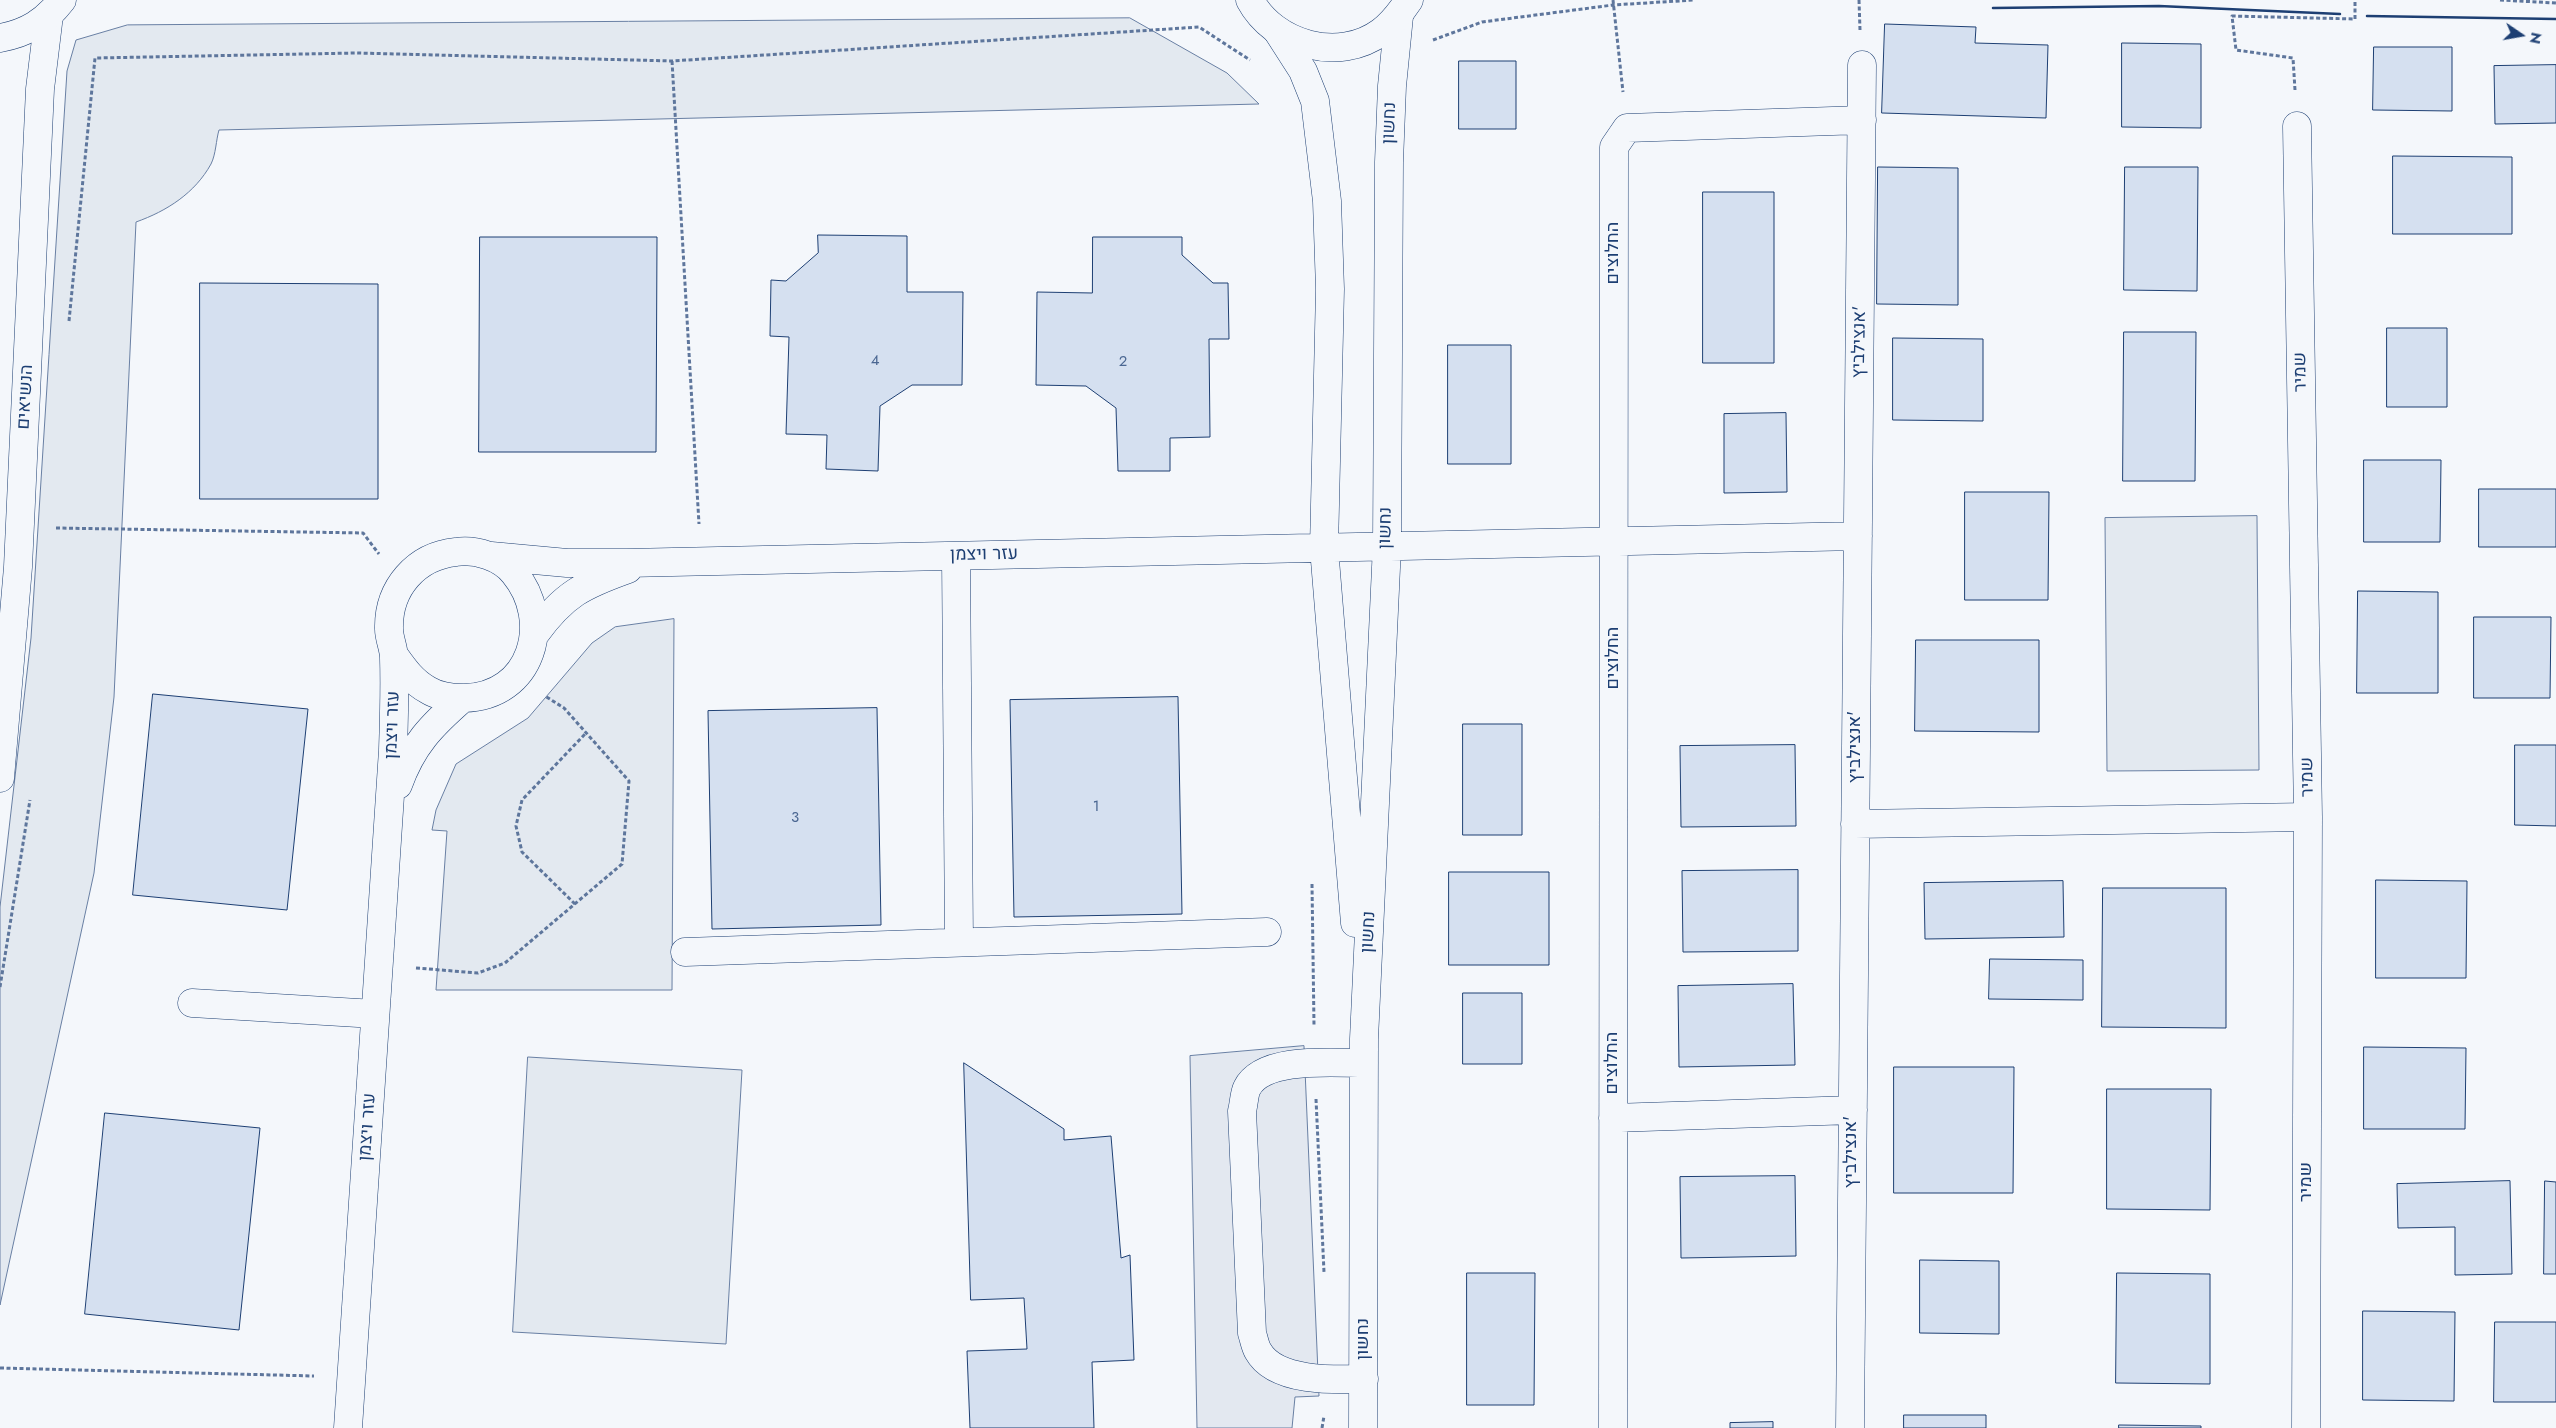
<!DOCTYPE html>
<html>
<head>
<meta charset="utf-8">
<style>
  body { margin:0 }
  #map { position:relative; width:2556px; height:1428px; overflow:hidden; background:#f4f7fb; font-family:Jost,sans-serif }
  canvas { display:block }
  .north { position:absolute; left:2496px; top:10px; width:50px; height:50px; -webkit-text-stroke:4px #f4f7fb; paint-order:stroke; rotate:102deg; font-size:14px; font-weight:700; line-height:20px; text-align:center; color:#1d3f73 }
  .north::after { content:''; display:block; margin:auto; width:18px; height:22px; background:#1d3f73; clip-path:polygon(50% 0,100% 100%,50% 72%,0 100%) }
</style>
</head>
<body>
<div id="map">
<canvas width="2556" height="1428"></canvas>
<div class="north">N</div>
</div>
<script>
const context = document.querySelector('canvas').getContext('2d');
context.lineJoin = 'round';
function paint(path, color) { context.fillStyle = color; context.fill(path, 'evenodd'); }
function stroke(path, color, width, dash) { context.strokeStyle = color; context.lineWidth = width; context.lineCap = dash ? 'butt' : 'round'; context.setLineDash(dash || []); context.stroke(path); }
function drawText(font, color, halo, rows, align = 'center') {
  context.font = font + ' Jost,Heebo,sans-serif'; context.lineWidth = 4; context.setLineDash([]); context.textBaseline = 'middle'; context.strokeStyle = halo; context.fillStyle = color; for (const [text, x, y, turn = 0] of rows) {
    context.save(); context.translate(x, y); context.rotate((+turn || 0) * Math.PI / 180); context.textAlign = isNaN(turn) ? turn : align; if (halo) context.strokeText(text, 0, 0); context.fillText(text, 0, 0); context.restore();
  }
}
const green = new Path2D(`
  M 1130,18 L 1227,73 L 1259,104 L 219,130 C 216,140 216,154 211,164 C 195,193 167,211 136,222 L 114,697 L 94,873 L 0,1305 L 0,907 L 31,638 L 67,71 L 76,40 L 127,25 Z
  M 2257,516 L 2259,770 L 2107,771 L 2105,518 Z
  M 674,619 L 672,990 L 436,990 L 447,831 L 432,830 L 436,810 L 456,764 L 528,718 L 592,643 L 615,627 Z
  M 528,1057 L 742,1070 L 726,1344 L 513,1332 Z`);
const parking = new Path2D(`
  M 1304,1046 L 1319,1396 L 1295,1397 L 1292,1428 L 1197,1428 L 1190,1056 Z`);
const building = new Path2D(`
  M 1885,24 L 1976,27 L 1975,43 L 2048,45 L 2046,118 L 1882,113 Z
  M 2122,43 L 2201,44 L 2201,128 L 2122,127 Z
  M 2374,47 L 2452,47 L 2452,111 L 2373,110 Z
  M 1459,61 L 1516,61 L 1516,129 L 1459,129 Z
  M 2556,65 L 2556,123 L 2495,124 L 2494,66 Z
  M 2393,156 L 2512,157 L 2512,234 L 2393,234 Z
  M 1878,167 L 1958,168 L 1958,305 L 1877,304 Z
  M 2125,167 L 2198,167 L 2197,291 L 2124,290 Z
  M 1703,192 L 1774,192 L 1774,363 L 1703,363 Z
  M 818,235 L 907,236 L 907,292 L 963,292 L 962,385 L 912,385 L 880,406 L 878,471 L 826,469 L 827,435 L 786,434 L 789,337 L 770,336 L 771,280 L 786,281 L 818,253 Z
  M 480,237 L 657,237 L 656,452 L 479,452 Z
  M 1093,237 L 1182,237 L 1182,255 L 1213,283 L 1228,283 L 1229,339 L 1209,339 L 1210,437 L 1170,438 L 1170,471 L 1118,471 L 1116,408 L 1086,386 L 1036,385 L 1037,292 L 1092,293 Z
  M 200,283 L 378,284 L 378,499 L 200,499 Z
  M 2387,328 L 2447,328 L 2447,407 L 2387,407 Z
  M 2124,332 L 2196,332 L 2195,481 L 2123,481 Z
  M 1893,338 L 1983,339 L 1983,421 L 1893,420 Z
  M 1448,345 L 1511,345 L 1511,464 L 1448,464 Z
  M 1786,413 L 1787,492 L 1724,493 L 1724,414 Z
  M 2364,460 L 2441,460 L 2440,542 L 2364,542 Z
  M 2479,489 L 2556,489 L 2556,547 L 2479,547 Z
  M 1965,492 L 2049,492 L 2048,600 L 1965,600 Z
  M 2358,591 L 2438,592 L 2438,693 L 2357,693 Z
  M 2474,617 L 2551,617 L 2550,698 L 2474,698 Z
  M 1916,640 L 2039,640 L 2039,732 L 1915,731 Z
  M 153,694 L 308,709 L 287,910 L 133,895 Z
  M 1178,697 L 1182,914 L 1014,917 L 1010,700 Z
  M 877,708 L 881,925 L 712,929 L 708,711 Z
  M 1463,724 L 1522,724 L 1522,835 L 1463,835 Z
  M 1795,745 L 1796,826 L 1681,827 L 1680,746 Z
  M 2515,745 L 2556,745 L 2556,826 L 2515,825 Z
  M 1798,870 L 1798,951 L 1683,952 L 1682,871 Z
  M 1449,872 L 1549,872 L 1549,965 L 1449,965 Z
  M 2376,880 L 2467,881 L 2466,978 L 2376,978 Z
  M 2063,881 L 2064,937 L 1925,939 L 1924,883 Z
  M 2103,888 L 2226,888 L 2226,1028 L 2102,1027 Z
  M 1990,959 L 2083,960 L 2083,1000 L 1989,999 Z
  M 1793,984 L 1795,1065 L 1679,1067 L 1678,986 Z
  M 1463,993 L 1522,993 L 1522,1064 L 1463,1064 Z
  M 2364,1047 L 2466,1048 L 2465,1129 L 2364,1129 Z
  M 964,1063 L 1064,1129 L 1064,1140 L 1111,1136 L 1121,1258 L 1130,1255 L 1134,1360 L 1092,1362 L 1094,1428 L 970,1428 L 967,1351 L 1027,1349 L 1024,1298 L 971,1300 Z
  M 1894,1067 L 2014,1067 L 2013,1193 L 1894,1193 Z
  M 2107,1089 L 2211,1089 L 2210,1210 L 2107,1209 Z
  M 105,1113 L 260,1128 L 239,1330 L 85,1314 Z
  M 1795,1176 L 1796,1256 L 1681,1258 L 1680,1177 Z
  M 2510,1181 L 2512,1274 L 2455,1275 L 2455,1227 L 2398,1228 L 2397,1184 Z
  M 2545,1181 L 2556,1182 L 2556,1274 L 2544,1274 Z
  M 1920,1260 L 1999,1261 L 1999,1334 L 1920,1333 Z
  M 1467,1273 L 1535,1273 L 1534,1405 L 1467,1405 Z
  M 2117,1273 L 2210,1274 L 2210,1384 L 2116,1383 Z
  M 2363,1311 L 2455,1312 L 2454,1401 L 2363,1400 Z
  M 2495,1322 L 2556,1322 L 2556,1402 L 2494,1402 Z
  M 1904,1415 L 1986,1415 L 1986,1428 L 1904,1428 Z
  M 1773,1422 L 1773,1428 L 1730,1428 L 1730,1423 Z
  M 2119,1425 L 2201,1426 L 2201,1428 L 2119,1428 Z`);
const path = new Path2D(`
  M 1613,0 L 1623,92
  M 1859,0 L 1860,30
  M 2500,0 L 2556,3
  M 1433,40 L 1482,22 L 1613,5 L 1694,0
  M 672,61 L 699,524
  M 2295,90 L 2293,58 L 2236,50 L 2232,16 L 2355,19 L 2355,0
  M 69,321 L 95,58 L 357,53 L 672,61 L 1199,27 L 1250,60
  M 56,528 L 363,533 L 379,554
  M 1312,884 L 1314,1025
  M 575,904 L 522,852 L 516,826 L 522,800 L 586,733
  M 416,968 L 478,973 L 505,963 L 622,864 L 629,781 L 564,708 L 545,696
  M 0,987 L 30,800
  M 1316,1099 L 1324,1272
  M 0,1368 L 314,1376
  M 1322,1428 L 1324,1416`);
const minor = new Path2D(`
  M 1278,32 L 1303,71 L 1315,101 L 1327,201 L 1330,289 L 1324,548 L 1355,923
  M 2297,126 L 2308,817 L 2306,1428
  M 491,556 L 567,563 L 627,563 L 1858,536
  M 956,556 L 959,942
  M 535,634 C 564,594 583,585 628,569
  M 0,778 L 18,567 L 40,89 L 49,15
  M 398,785 C 412,745 432,725 463,698
  M 1855,824 L 2308,817
  M 685,952 L 1267,932
  M 192,1003 L 375,1014
  M 1613,1118 L 1853,1110
  M 1364,1379 C 1334,1380 1275,1382 1258,1351 C 1255,1346 1254,1339 1252,1333 L 1242,1111 C 1244,1104 1244,1094 1247,1088 C 1263,1056 1334,1063 1364,1063
  M 348,1428 L 393,750 C 394,719 395,689 394,658 C 394,648 389,639 389,629 C 388,588 416,556 456,552 C 476,549 501,557 514,573 C 554,621 532,697 464,698 C 452,698 439,697 428,690 C 413,682 404,669 394,655
  M 1363,1428 L 1364,1039 L 1387,546 L 1389,162 L 1392,86 L 1399,16
  M 1613,1428 L 1614,147 L 1627,128 L 1862,120
  M 1850,1428 L 1862,65`);
const major = new Path2D(`
  M 1250,0 C 1274,45 1339,63 1381,32 C 1393,23 1401,12 1409,0
  M 0,38 C 27,33 45,22 62,0`);
const wall = new Path2D(`
  M 1993,8 L 2159,6 L 2340,14
  M 2367,16 L 2556,19`);
const numberNames = [
  ["4",875,361],
  ["2",1123,362],
  ["1",1096,807],
  ["3",795,818]
];
const streetNames = [
  ["נחשון",1390,123,-88],
  ["החלוצים",1614,253,-90],
  ["אנצילביץ'",1860,342,-89],
  ["שמיר",2301,372,-91],
  ["הנשיאים",26,397,-87],
  ["נחשון",1386,528,-89],
  ["עזר ויצמן",984,555,-1],
  ["החלוצים",1614,658,-90],
  ["עזר ויצמן",393,725,-88],
  ["אנצילביץ'",1856,747,-90],
  ["שמיר",2308,777,-91],
  ["נחשון",1369,932,-87],
  ["החלוצים",1613,1063,-90],
  ["עזר ויצמן",368,1127,-86],
  ["אנצילביץ'",1852,1152,-90],
  ["שמיר",2307,1182,-90],
  ["נחשון",1364,1339,-90]
];
paint(green, '#e3e9f0');
stroke(green, '#687fa3', 1);
paint(parking, '#e3e8f0');
stroke(parking, '#687fa3', 1);
paint(building, '#d5e0f0');
stroke(building, '#1d3f73', 1);
stroke(minor, '#1d3f73', 29);
stroke(major, '#1d3f73', 29);
stroke(path, '#5e769c', 3, [4, 2.5]);
stroke(minor, '#f4f7fb', 28);
stroke(major, '#f4f7fb', 28);
stroke(wall, '#1d3f73', 2.5);
drawText('15px', '#4b6792', null, numberNames);
drawText('18px', '#1d3f73', '#f4f7fb', streetNames);
</script>
</body>
</html>
